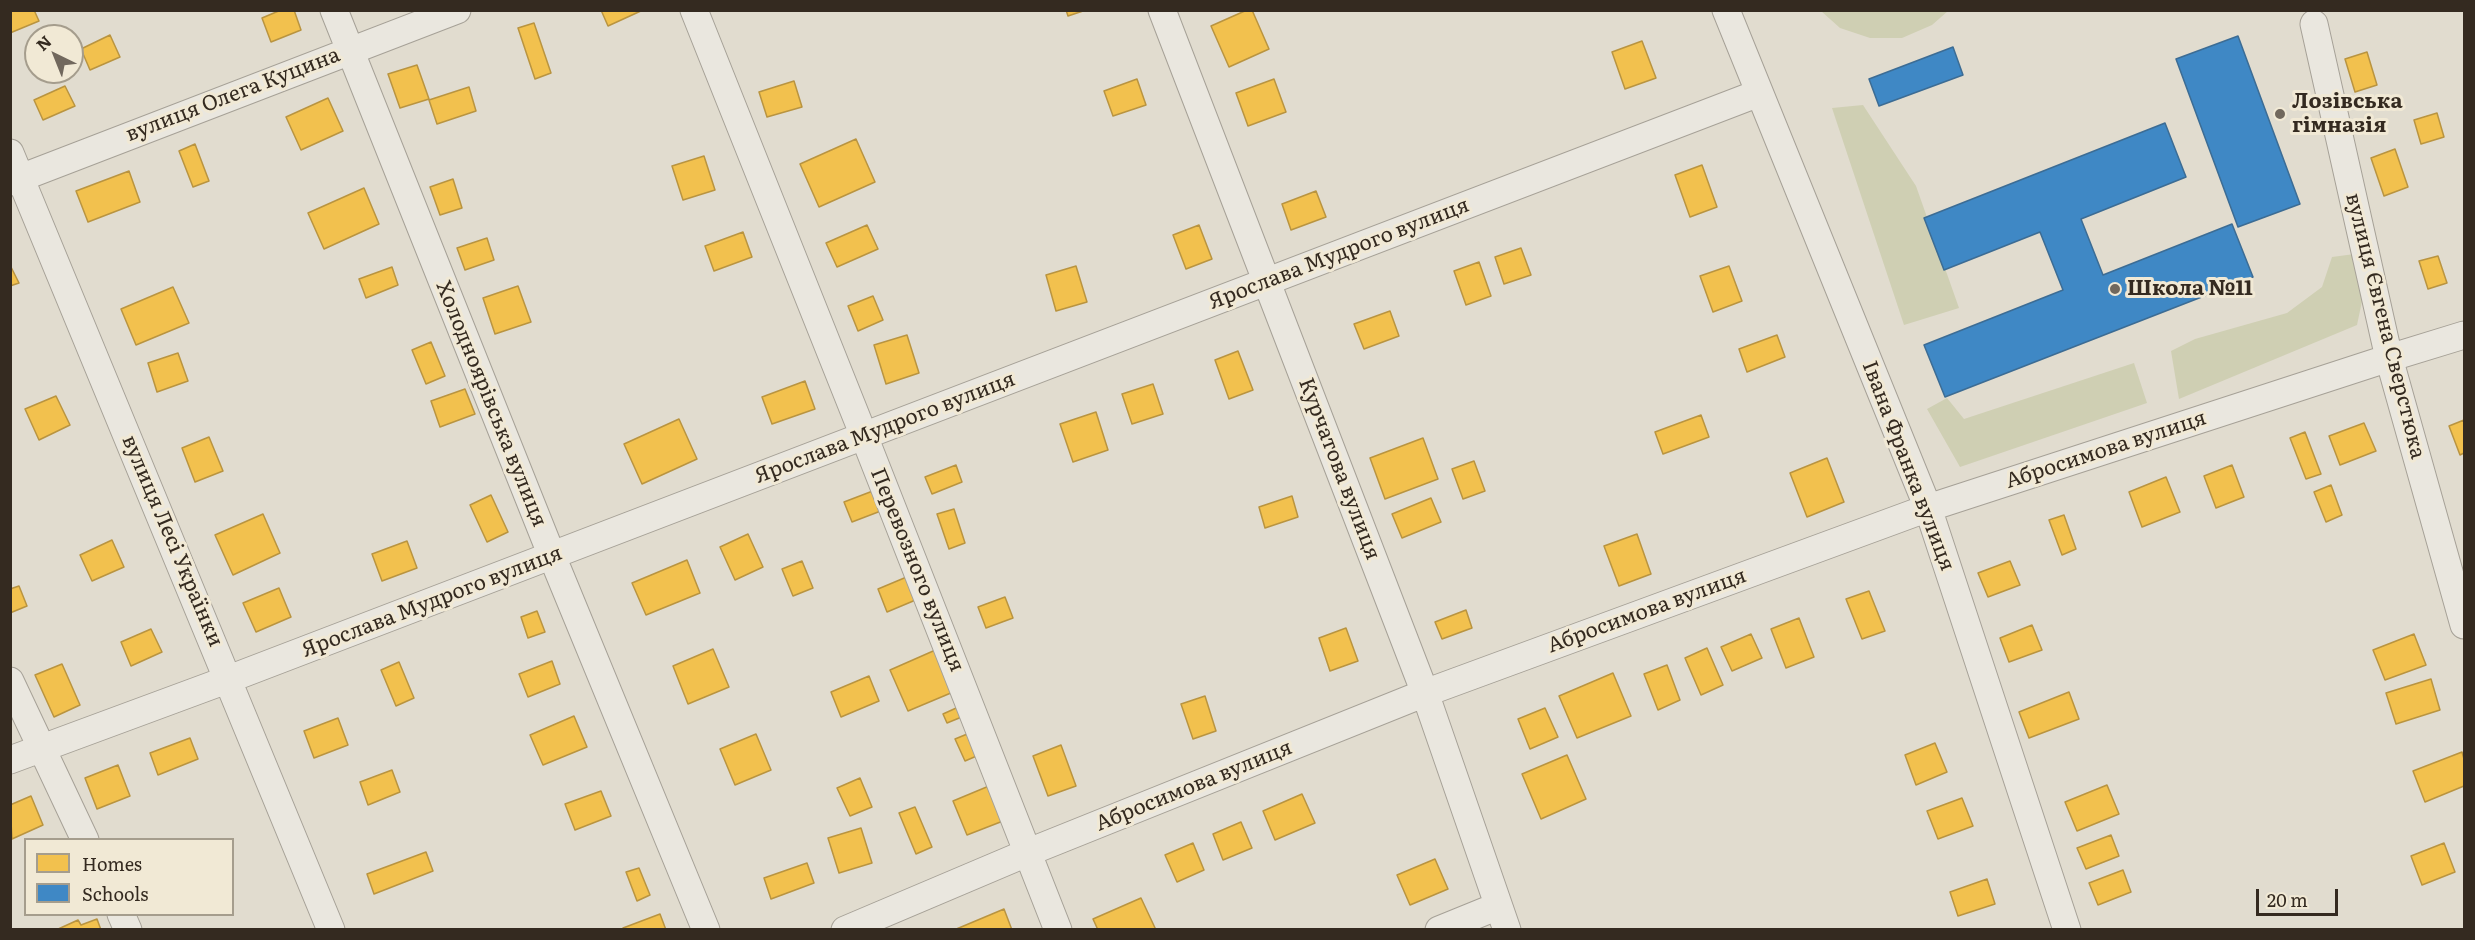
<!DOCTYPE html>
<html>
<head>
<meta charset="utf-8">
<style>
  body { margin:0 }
  #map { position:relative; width:2475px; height:940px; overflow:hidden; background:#e1dccf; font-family:Literata,serif }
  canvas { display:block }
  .frame { position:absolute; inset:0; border:12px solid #342a20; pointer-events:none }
  .legend { position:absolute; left:24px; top:838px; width:210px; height:78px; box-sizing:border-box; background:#f1e9d5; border:2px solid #a59d8d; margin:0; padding:8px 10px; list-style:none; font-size:18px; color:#342a20 }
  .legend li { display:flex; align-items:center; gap:12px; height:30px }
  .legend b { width:30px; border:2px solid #a59d8d }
  .north { position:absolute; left:24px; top:24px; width:60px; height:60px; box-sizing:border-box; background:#f1e9d5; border:2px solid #a59d8d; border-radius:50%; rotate:317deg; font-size:16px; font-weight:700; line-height:24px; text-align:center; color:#342a20 }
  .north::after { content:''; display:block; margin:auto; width:21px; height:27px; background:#71685d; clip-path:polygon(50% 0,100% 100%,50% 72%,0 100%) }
  .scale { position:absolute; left:2256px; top:889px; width:82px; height:27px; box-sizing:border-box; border:3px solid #342a20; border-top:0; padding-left:8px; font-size:18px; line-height:21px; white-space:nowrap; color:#342a20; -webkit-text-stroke:4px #f1e9d5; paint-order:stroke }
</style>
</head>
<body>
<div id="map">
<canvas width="2475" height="940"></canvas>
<div class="frame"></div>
<ul class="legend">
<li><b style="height:16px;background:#f2c14e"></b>Homes</li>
<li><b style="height:16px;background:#3f88c5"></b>Schools</li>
</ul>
<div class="north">N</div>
<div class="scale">20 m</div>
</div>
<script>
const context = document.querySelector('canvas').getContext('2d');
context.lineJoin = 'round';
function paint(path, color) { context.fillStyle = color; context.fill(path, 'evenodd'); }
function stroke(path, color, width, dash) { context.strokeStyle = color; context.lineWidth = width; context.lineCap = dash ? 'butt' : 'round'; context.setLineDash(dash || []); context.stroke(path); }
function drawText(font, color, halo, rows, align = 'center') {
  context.font = font + ' Literata,serif'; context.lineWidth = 6; context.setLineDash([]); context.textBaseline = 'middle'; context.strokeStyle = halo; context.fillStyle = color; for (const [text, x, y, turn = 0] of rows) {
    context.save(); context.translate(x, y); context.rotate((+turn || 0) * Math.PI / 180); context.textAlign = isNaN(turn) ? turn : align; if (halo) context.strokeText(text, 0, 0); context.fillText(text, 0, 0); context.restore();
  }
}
const green = new Path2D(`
  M 1821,11 L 1948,11 L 1932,25 L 1902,38 L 1870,38 L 1840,28 Z
  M 1863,105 L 1916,186 L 1959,308 L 1904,325 L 1832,108 Z
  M 2362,253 L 2369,268 L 2357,325 L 2179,399 L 2171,351 L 2195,339 L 2287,313 L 2322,287 L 2332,257 Z
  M 2134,363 L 2147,403 L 1960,467 L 1927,409 L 1947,398 L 1964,419 Z`);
const homes = new Path2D(`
  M 10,10 L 34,10 L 39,21 L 10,33 Z
  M 281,10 L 294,10 L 301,30 L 271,42 L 262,18 Z
  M 601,10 L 643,10 L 608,26 Z
  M 1066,10 L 1086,10 L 1068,16 Z
  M 1247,10 L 1252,10 L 1269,49 L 1229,67 L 1211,26 Z
  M 534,23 L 551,73 L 535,79 L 518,28 Z
  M 110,35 L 120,57 L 90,70 L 81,49 Z
  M 1642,41 L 1656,78 L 1625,89 L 1612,52 Z
  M 2367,52 L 2377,85 L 2355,92 L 2345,59 Z
  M 417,65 L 429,99 L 400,108 L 388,74 Z
  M 1137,79 L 1146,105 L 1113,116 L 1104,91 Z
  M 1274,79 L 1286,112 L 1248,126 L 1236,93 Z
  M 794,81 L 802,107 L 767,117 L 759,92 Z
  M 65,86 L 75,106 L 43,120 L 34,100 Z
  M 469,87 L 476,111 L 437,124 L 429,100 Z
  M 328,98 L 343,131 L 301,150 L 286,117 Z
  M 2437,113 L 2444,137 L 2421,144 L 2414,120 Z
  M 856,139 L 875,182 L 819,207 L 800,164 Z
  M 195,144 L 209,181 L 193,187 L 179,151 Z
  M 2395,149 L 2408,187 L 2384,196 L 2371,158 Z
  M 704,156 L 715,190 L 683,200 L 672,166 Z
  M 1702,165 L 1717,207 L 1690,217 L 1675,175 Z
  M 129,171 L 140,202 L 88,222 L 76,191 Z
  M 453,179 L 462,208 L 440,215 L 430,187 Z
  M 364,188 L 379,224 L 324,249 L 308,213 Z
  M 1316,191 L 1326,217 L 1291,230 L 1282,204 Z
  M 867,225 L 878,249 L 837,267 L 826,243 Z
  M 1199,225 L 1212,259 L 1186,269 L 1173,235 Z
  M 743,232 L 752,257 L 714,271 L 705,246 Z
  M 487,238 L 494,260 L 465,270 L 457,248 Z
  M 1521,248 L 1531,275 L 1504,284 L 1495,257 Z
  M 2438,256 L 2447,283 L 2428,289 L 2419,261 Z
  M 1479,262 L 1491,296 L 1466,305 L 1454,271 Z
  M 10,265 L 19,283 L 10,286 Z
  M 1076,266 L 1087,302 L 1056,311 L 1046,275 Z
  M 1729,266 L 1742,301 L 1713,312 L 1700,276 Z
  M 392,267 L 398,285 L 366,298 L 359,279 Z
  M 518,286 L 531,322 L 495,334 L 483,298 Z
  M 173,287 L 189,323 L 136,345 L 121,309 Z
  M 873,296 L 883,320 L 858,331 L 848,306 Z
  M 1390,311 L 1399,336 L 1364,349 L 1354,324 Z
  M 907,335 L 919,373 L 886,384 L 874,345 Z
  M 1777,335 L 1785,357 L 1747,372 L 1739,349 Z
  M 431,342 L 445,376 L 426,384 L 412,350 Z
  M 1238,351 L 1253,390 L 1229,399 L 1215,360 Z
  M 178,353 L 188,381 L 157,392 L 148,363 Z
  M 805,381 L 815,409 L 772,424 L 762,397 Z
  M 1153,384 L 1163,414 L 1132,424 L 1122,394 Z
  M 465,389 L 475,414 L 440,427 L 431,401 Z
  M 56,396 L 70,425 L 39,440 L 25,409 Z
  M 1096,412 L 1108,450 L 1073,462 L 1060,424 Z
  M 1701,415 L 1709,437 L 1663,454 L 1655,432 Z
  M 679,419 L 697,459 L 642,484 L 624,444 Z
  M 2464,420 L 2464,453 L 2460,455 L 2449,426 Z
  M 2364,423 L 2376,451 L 2340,465 L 2329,436 Z
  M 2305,432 L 2321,474 L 2306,479 L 2290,438 Z
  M 209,437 L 223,471 L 195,482 L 182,448 Z
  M 1423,438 L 1438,479 L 1385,499 L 1370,458 Z
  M 1827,458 L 1844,502 L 1807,517 L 1790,473 Z
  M 1474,461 L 1485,491 L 1463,499 L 1452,469 Z
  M 956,465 L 962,482 L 932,494 L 925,477 Z
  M 2232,465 L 2244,497 L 2216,508 L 2204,476 Z
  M 2166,477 L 2180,512 L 2142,527 L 2129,492 Z
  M 2331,485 L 2342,515 L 2326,522 L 2314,492 Z
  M 878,489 L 886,509 L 852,522 L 844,502 Z
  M 491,495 L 508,532 L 487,542 L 470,505 Z
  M 1292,496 L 1298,517 L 1265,528 L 1259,507 Z
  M 1431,498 L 1441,522 L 1402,538 L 1392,514 Z
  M 954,509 L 965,543 L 949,549 L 937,514 Z
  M 263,514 L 280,553 L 233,575 L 215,535 Z
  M 2064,515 L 2076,549 L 2062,555 L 2049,520 Z
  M 748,534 L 763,567 L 735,580 L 720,547 Z
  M 1637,534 L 1651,574 L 1619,586 L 1604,546 Z
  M 112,540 L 124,567 L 92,581 L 80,555 Z
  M 407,541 L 417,568 L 382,581 L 372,554 Z
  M 687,560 L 700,593 L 646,615 L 632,583 Z
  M 802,561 L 813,588 L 793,596 L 782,569 Z
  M 2010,561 L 2020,585 L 1988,597 L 1978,573 Z
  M 909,576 L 918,599 L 887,612 L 878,589 Z
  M 19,586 L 27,606 L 10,613 L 10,589 Z
  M 279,588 L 291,617 L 256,632 L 243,603 Z
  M 1869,591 L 1885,631 L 1862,639 L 1846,599 Z
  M 1005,597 L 1013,618 L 986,628 L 978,607 Z
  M 1466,610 L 1472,628 L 1442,639 L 1435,622 Z
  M 537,611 L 545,632 L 528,638 L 521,617 Z
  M 1799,618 L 1814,657 L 1786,668 L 1771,629 Z
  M 2032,625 L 2042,650 L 2009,662 L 2000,638 Z
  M 1346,628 L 1358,661 L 1330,671 L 1319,638 Z
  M 151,629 L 162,652 L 131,666 L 121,642 Z
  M 1751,634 L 1762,658 L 1732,671 L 1721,647 Z
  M 2414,634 L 2426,665 L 2385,680 L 2373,650 Z
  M 940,648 L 958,690 L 908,711 L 890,670 Z
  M 1707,648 L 1723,685 L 1701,695 L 1685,658 Z
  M 713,649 L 729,687 L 688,704 L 673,666 Z
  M 552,661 L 560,684 L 528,697 L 519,674 Z
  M 399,662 L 414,698 L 396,706 L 381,670 Z
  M 62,664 L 80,705 L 54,717 L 35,675 Z
  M 1667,665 L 1680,700 L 1658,710 L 1644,674 Z
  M 1613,673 L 1631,716 L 1577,738 L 1559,696 Z
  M 869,676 L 879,701 L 841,717 L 831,692 Z
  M 2431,679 L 2440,710 L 2396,724 L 2386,693 Z
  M 2069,692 L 2079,719 L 2029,738 L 2019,712 Z
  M 1205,696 L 1216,731 L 1193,739 L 1181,704 Z
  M 965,704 L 969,714 L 947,723 L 943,714 Z
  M 1545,708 L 1558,737 L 1530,749 L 1518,719 Z
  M 574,716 L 587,747 L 543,765 L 530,735 Z
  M 338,718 L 348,745 L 314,758 L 304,731 Z
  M 977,730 L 986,752 L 965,761 L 955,739 Z
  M 756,734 L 771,770 L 735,785 L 720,749 Z
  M 190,738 L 198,759 L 158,775 L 150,753 Z
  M 1935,743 L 1947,772 L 1916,785 L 1905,755 Z
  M 1061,745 L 1076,786 L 1048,796 L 1033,756 Z
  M 2462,752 L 2464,759 L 2464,786 L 2425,802 L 2413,771 Z
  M 1567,755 L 1586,799 L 1541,819 L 1522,774 Z
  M 118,765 L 130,796 L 97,809 L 85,778 Z
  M 392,770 L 400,792 L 368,805 L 360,782 Z
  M 860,778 L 872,807 L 850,816 L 837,788 Z
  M 2107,785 L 2119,814 L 2077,831 L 2065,802 Z
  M 989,786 L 1003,821 L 967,835 L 953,801 Z
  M 601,791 L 611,816 L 575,830 L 565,804 Z
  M 1302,794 L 1315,823 L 1275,840 L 1263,811 Z
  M 31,796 L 43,825 L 12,839 L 10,805 Z
  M 1962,798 L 1973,826 L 1938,839 L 1927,811 Z
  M 915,807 L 932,847 L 916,854 L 899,813 Z
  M 1241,822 L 1252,848 L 1223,860 L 1213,834 Z
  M 861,828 L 872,863 L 839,873 L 828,838 Z
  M 2111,835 L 2119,856 L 2086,869 L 2077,848 Z
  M 1193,843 L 1204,870 L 1177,882 L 1165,855 Z
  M 2444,843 L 2455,872 L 2422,885 L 2411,856 Z
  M 426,852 L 433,871 L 374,894 L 367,874 Z
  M 1435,859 L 1448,889 L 1410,905 L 1397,875 Z
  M 807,863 L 814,883 L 771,899 L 764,878 Z
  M 639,868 L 650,895 L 637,901 L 626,872 Z
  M 2123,870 L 2131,892 L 2098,905 L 2089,883 Z
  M 1987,879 L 1995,904 L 1958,916 L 1950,892 Z
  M 1141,898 L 1156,930 L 1098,930 L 1093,919 Z
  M 1004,909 L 1012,930 L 954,930 Z
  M 660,914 L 666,930 L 623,930 L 623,928 Z
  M 97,919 L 101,930 L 56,930 L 78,920 L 81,925 Z`);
const schools = new Path2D(`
  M 2238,36 L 2300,204 L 2238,227 L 2176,59 Z
  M 1953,47 L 1963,75 L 1879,106 L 1869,79 Z
  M 2165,123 L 2186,177 L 2081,219 L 2103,275 L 2232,224 L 2253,277 L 1945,397 L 1924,345 L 2063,290 L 2040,232 L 1944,270 L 1924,218 Z`);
const minor = new Path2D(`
  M 334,10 L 552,556 L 706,930
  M 694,10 L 864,436 L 1058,930
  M 1162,10 L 1425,693 L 1507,930
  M 1726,10 L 1928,508 L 2067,930
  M 2314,24 L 2389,358 L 2464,625
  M 10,153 L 331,930
  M 10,182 L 457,10
  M 10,681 L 85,840
  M 10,760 L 229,679 L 1759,93
  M 121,914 L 128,930
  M 845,930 L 1029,852 L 1425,693 L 1928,508 L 2389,358 L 2464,335
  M 1439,930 L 1498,906`);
const markers = [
  [2280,114,6,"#71685d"],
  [2115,289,6,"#71685d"]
];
const streetNames = [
  ["вулиця Олега Куцина",233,95,-21],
  ["Ярослава Мудрого вулиця",1339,254,-21],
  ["вулиця Євгена Сверстюка",2385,326,76],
  ["Холодноярівська вулиця",491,404,68],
  ["Ярослава Мудрого вулиця",885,428,-21],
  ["Абросимова вулиця",2106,450,-18],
  ["Івана Франка вулиця",1908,466,69],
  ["Курчатова вулиця",1339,469,69],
  ["вулиця Лесі Українки",172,541,67],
  ["Перевозного вулиця",917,570,68],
  ["Ярослава Мудрого вулиця",432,602,-21],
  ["Абросимова вулиця",1647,611,-20],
  ["Абросимова вулиця",1194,786,-22]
];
const poiNames = [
  ["Лозівська",2292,102],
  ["гімназія",2292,126],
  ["Школа №11",2127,289]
];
paint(green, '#cfcfb3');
paint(homes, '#f2c14e');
stroke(homes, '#b99440', 1.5);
paint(schools, '#3f88c5');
stroke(schools, '#3c6c94', 1.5);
stroke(minor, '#a6a197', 29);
stroke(minor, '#eae7df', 27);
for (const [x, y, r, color] of markers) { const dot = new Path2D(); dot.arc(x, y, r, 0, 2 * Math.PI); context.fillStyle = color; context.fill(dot); stroke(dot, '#f1e9d5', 2); }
drawText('21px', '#342a20', '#f1e9d5', streetNames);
drawText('bold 21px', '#342a20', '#f1e9d5', poiNames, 'left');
</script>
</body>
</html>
